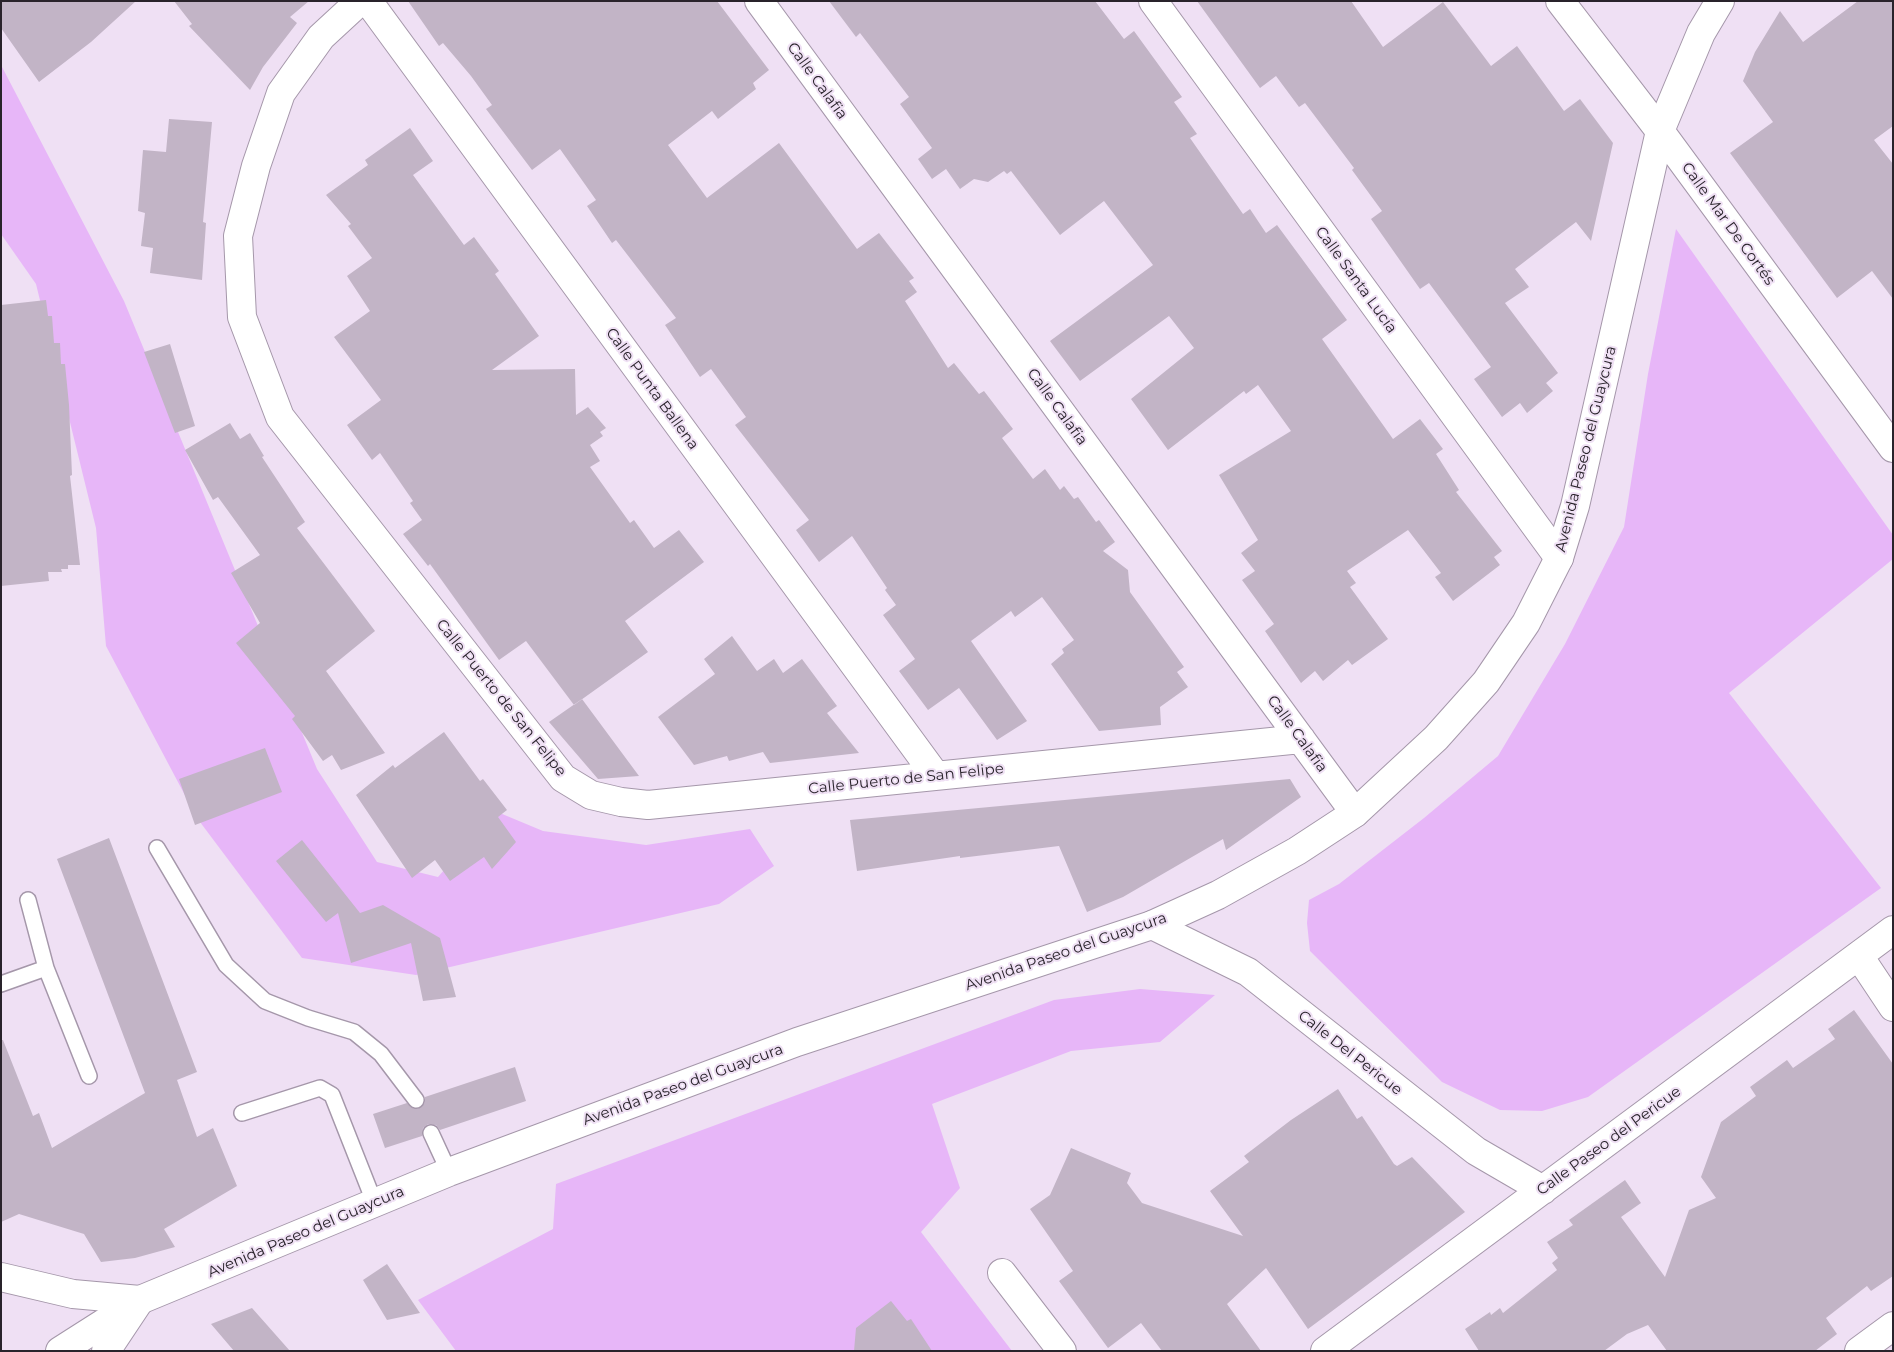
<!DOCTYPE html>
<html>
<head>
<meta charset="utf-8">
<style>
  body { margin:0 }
  #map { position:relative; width:1894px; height:1352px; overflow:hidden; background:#efe0f4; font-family:Montserrat,sans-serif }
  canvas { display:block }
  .frame { position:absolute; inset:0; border:2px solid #29232b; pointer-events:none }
</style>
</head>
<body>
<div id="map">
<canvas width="1894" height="1352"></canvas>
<div class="frame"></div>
</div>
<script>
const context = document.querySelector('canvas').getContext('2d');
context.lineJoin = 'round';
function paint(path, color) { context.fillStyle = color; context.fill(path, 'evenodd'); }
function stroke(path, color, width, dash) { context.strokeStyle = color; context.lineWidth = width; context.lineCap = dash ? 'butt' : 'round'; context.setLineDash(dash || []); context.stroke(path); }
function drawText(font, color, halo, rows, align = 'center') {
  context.font = font + ' Montserrat,sans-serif'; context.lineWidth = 4; context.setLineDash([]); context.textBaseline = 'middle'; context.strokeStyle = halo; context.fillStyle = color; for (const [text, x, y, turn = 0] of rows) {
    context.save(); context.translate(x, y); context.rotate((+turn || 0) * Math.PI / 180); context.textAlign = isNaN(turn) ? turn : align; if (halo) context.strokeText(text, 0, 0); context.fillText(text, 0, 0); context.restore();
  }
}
const green = new Path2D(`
  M 1,65 L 124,301 L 317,769 L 377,862 L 438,877 L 495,811 L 543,831 L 646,845 L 750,829 L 774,866 L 719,904 L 416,975 L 302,958 L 197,818 L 106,646 L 96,528 L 36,284 L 1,234 Z
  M 1676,229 L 1893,535 L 1893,559 L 1729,693 L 1881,888 L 1588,1097 L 1542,1111 L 1500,1110 L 1442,1082 L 1310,951 L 1307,923 L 1309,900 L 1339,884 L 1424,818 L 1498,756 L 1565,644 L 1624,527 L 1648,374 Z
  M 1140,989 L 1215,995 L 1160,1042 L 1071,1051 L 932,1104 L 960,1188 L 921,1232 L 1012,1351 L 456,1351 L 418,1300 L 553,1229 L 556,1184 L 1054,1000 Z`);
const building = new Path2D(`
  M 1,1 L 136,1 L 91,42 L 39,82 L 1,28 Z
  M 174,1 L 309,1 L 290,17 L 297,23 L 263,67 L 250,90 L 189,26 L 192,24 Z
  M 408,1 L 717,1 L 769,70 L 753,83 L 756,89 L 718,119 L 712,111 L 668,145 L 707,198 L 779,143 L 857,249 L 879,233 L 914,278 L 909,281 L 917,292 L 905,301 L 948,368 L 954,363 L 979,394 L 984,391 L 1013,429 L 1002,438 L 1033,479 L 1045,469 L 1060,490 L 1064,486 L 1074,499 L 1078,497 L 1096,522 L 1099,520 L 1115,542 L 1103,551 L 1128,570 L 1130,592 L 1184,667 L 1177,672 L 1188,687 L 1160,707 L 1161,725 L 1099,731 L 1051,664 L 1064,653 L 1062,649 L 1074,640 L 1042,597 L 1015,617 L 1011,611 L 971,641 L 1027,721 L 997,740 L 959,688 L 928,710 L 899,671 L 915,659 L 883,615 L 896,605 L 885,590 L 887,588 L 852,536 L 819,562 L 796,530 L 809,520 L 735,425 L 746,417 L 711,369 L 700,377 L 665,325 L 676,318 L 616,240 L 612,243 L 587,206 L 596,200 L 560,149 L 532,170 L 486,109 L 492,105 L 471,76 L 443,43 L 439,46 Z
  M 829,1 L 1095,1 L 1124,39 L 1134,31 L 1182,97 L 1174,102 L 1197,134 L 1190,138 L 1243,214 L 1250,209 L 1266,233 L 1277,225 L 1347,320 L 1322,339 L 1393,439 L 1420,419 L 1443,449 L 1436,454 L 1459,490 L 1456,492 L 1502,551 L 1494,557 L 1500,565 L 1453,601 L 1435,577 L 1441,573 L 1408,530 L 1347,571 L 1356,583 L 1350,587 L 1388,639 L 1352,665 L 1348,660 L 1323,681 L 1315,671 L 1301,683 L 1265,631 L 1274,624 L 1242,580 L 1255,571 L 1241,553 L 1258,540 L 1219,475 L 1291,431 L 1258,385 L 1246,394 L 1244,391 L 1168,450 L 1131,399 L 1194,348 L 1169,316 L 1080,381 L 1050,341 L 1153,265 L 1104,201 L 1060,235 L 1011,171 L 1007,174 L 1004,171 L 988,182 L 974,179 L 960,189 L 946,169 L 932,179 L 918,159 L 932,148 L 900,104 L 909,97 L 860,33 L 856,37 Z
  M 1197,1 L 1351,1 L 1383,47 L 1443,2 L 1491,66 L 1517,46 L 1564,111 L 1580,99 L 1613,143 L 1591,241 L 1576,222 L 1515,269 L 1529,287 L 1505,303 L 1558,373 L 1546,383 L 1553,391 L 1527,413 L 1520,403 L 1502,417 L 1474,379 L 1491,367 L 1429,283 L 1420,289 L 1371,219 L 1382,211 L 1352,170 L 1354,168 L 1305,103 L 1299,107 L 1276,76 L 1260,88 Z
  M 1858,1 L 1893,1 L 1893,126 L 1874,140 L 1893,164 L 1893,299 L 1872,271 L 1837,298 L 1730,153 L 1773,122 L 1743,81 L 1755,52 L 1780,11 L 1803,42 Z
  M 169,119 L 212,122 L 203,222 L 206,223 L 202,280 L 150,273 L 153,248 L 141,246 L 145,213 L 138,211 L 143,150 L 166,152 Z
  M 410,128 L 433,161 L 413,175 L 464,245 L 474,237 L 499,271 L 495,274 L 539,336 L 492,370 L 575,369 L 576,415 L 588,407 L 606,428 L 600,432 L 603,436 L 590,445 L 600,461 L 590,467 L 630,523 L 634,520 L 654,548 L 679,530 L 704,562 L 625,621 L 648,652 L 574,705 L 526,641 L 499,660 L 430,564 L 428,566 L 403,534 L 422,520 L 410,503 L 413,501 L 380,453 L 372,460 L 347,425 L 381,400 L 334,337 L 370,311 L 347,276 L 372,258 L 348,226 L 351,224 L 326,195 L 368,165 L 365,160 Z
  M 46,300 L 48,316 L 52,316 L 54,343 L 60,343 L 61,364 L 65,364 L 69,405 L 72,475 L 70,476 L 80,565 L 68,565 L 68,569 L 61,569 L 62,572 L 48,572 L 49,581 L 1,586 L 1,305 Z
  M 170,344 L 195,426 L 175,433 L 144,352 Z
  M 230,423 L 240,439 L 250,433 L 264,456 L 262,457 L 305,522 L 297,528 L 375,631 L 326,671 L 385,753 L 341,770 L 332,755 L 323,761 L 292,719 L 295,716 L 236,643 L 260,623 L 231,573 L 260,555 L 218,497 L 213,500 L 185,450 Z
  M 732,636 L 757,671 L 774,659 L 783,673 L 802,659 L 837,706 L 827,713 L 859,753 L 770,763 L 763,752 L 729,761 L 727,756 L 694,765 L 658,717 L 715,674 L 704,659 Z
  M 582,699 L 639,776 L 598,779 L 549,722 Z
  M 444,732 L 480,781 L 483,779 L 507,810 L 498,817 L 516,842 L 492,869 L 484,857 L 450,881 L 435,860 L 412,878 L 356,795 L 393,765 L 395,768 Z
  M 265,748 L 282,792 L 195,825 L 179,779 Z
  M 1290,779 L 1301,797 L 1226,850 L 1223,839 L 1123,897 L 1087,912 L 1059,846 L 960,858 L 960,856 L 857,871 L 850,820 Z
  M 109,838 L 197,1072 L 177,1080 L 197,1137 L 213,1128 L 237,1186 L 164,1229 L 175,1247 L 135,1258 L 101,1262 L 84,1234 L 19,1214 L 1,1222 L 1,1040 L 3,1040 L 33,1116 L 39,1113 L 52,1148 L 145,1093 L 57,859 Z
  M 302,840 L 360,913 L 383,905 L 440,938 L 456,997 L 423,1001 L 411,943 L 351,963 L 338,913 L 326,922 L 276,861 Z
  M 1854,1010 L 1893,1064 L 1893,1276 L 1871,1291 L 1867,1286 L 1826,1318 L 1837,1334 L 1815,1351 L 1667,1351 L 1648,1325 L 1627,1334 L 1604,1351 L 1479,1351 L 1465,1329 L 1490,1312 L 1491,1315 L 1500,1308 L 1503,1313 L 1557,1270 L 1552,1263 L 1558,1258 L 1547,1242 L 1573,1225 L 1569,1220 L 1625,1180 L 1641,1203 L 1621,1217 L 1665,1277 L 1689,1210 L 1716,1198 L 1701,1177 L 1721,1122 L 1756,1096 L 1750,1087 L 1787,1060 L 1793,1068 L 1835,1039 L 1828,1029 Z
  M 515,1067 L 526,1101 L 440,1130 L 436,1125 L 428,1124 L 423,1128 L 422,1136 L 385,1148 L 373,1114 L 407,1103 L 412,1108 L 418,1109 L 424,1104 L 425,1097 Z
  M 1338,1089 L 1357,1119 L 1362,1116 L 1394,1164 L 1397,1166 L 1412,1157 L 1465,1212 L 1308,1329 L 1266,1268 L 1227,1304 L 1261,1351 L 1162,1351 L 1141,1323 L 1108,1348 L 1059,1281 L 1073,1271 L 1030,1209 L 1050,1195 L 1071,1148 L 1131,1173 L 1127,1183 L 1142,1203 L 1243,1236 L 1210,1191 L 1249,1162 L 1244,1156 L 1291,1120 Z
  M 387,1264 L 420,1313 L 387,1320 L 363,1280 Z
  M 891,1301 L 907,1321 L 911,1319 L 932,1351 L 854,1351 L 856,1328 Z
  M 252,1308 L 290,1351 L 234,1351 L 211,1324 Z`);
const service = new Path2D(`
  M 157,848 L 226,965 L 265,1001 L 308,1018 L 354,1032 L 381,1054 L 416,1100
  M 28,900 L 46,968 L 89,1076
  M 1,984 L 46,968
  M 242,1113 L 320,1088 L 332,1095 L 375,1204
  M 431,1133 L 449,1172`);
const minor = new Path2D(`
  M 360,1 L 321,37 L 281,93 L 256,166 L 238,236 L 242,317 L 280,417 L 563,778 L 591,795 L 621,802 L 648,805 L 1301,739
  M 368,1 L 936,776
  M 759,1 L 1355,813
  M 1153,1 L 1559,558
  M 1560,1 L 1660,131 L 1893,448
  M 1152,925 L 1248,972 L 1476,1151 L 1543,1190
  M 1859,956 L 1893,1007
  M 1002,1273 L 1062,1351
  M 1325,1351 L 1893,930
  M 1859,1351 L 1893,1326`);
const tertiary = new Path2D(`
  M 60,1351 L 140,1300 L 449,1172 L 797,1042 L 1152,925 L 1218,895 L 1297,851 L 1355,813 L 1436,738 L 1486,682 L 1526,623 L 1559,558 L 1575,506 L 1660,131 L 1701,33 L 1720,1`);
const primary = new Path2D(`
  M 1,1277 L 73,1294 L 140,1300 L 106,1351`);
const streetNames = [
  ["Calle Calafia",817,81,54],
  ["Calle Mar De Cortés",1728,224,54],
  ["Calle Santa Lucía",1356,280,54],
  ["Calle Punta Ballena",652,389,54],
  ["Calle Calafia",1057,407,54],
  ["Avenida Paseo del Guaycura",1586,449,-76],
  ["Calle Puerto de San Felipe",501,698,51],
  ["Calle Calafia",1297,734,54],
  ["Calle Puerto de San Felipe",906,779,-6],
  ["Avenida Paseo del Guaycura",1066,952,-19],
  ["Calle Del Pericue",1350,1053,38],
  ["Avenida Paseo del Guaycura",683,1085,-20],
  ["Calle Paseo del Pericue",1609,1141,-36],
  ["Avenida Paseo del Guaycura",306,1232,-23]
];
paint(green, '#e7b6f8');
paint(building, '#c2b4c6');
stroke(service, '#a597aa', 18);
stroke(minor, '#a597aa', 30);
stroke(tertiary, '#a597aa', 30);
stroke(primary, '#a597aa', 30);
stroke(service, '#fff', 15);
stroke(minor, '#fff', 28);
stroke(tertiary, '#fff', 28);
stroke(primary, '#fff', 28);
drawText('15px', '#29232b', '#efe0f4', streetNames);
</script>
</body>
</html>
